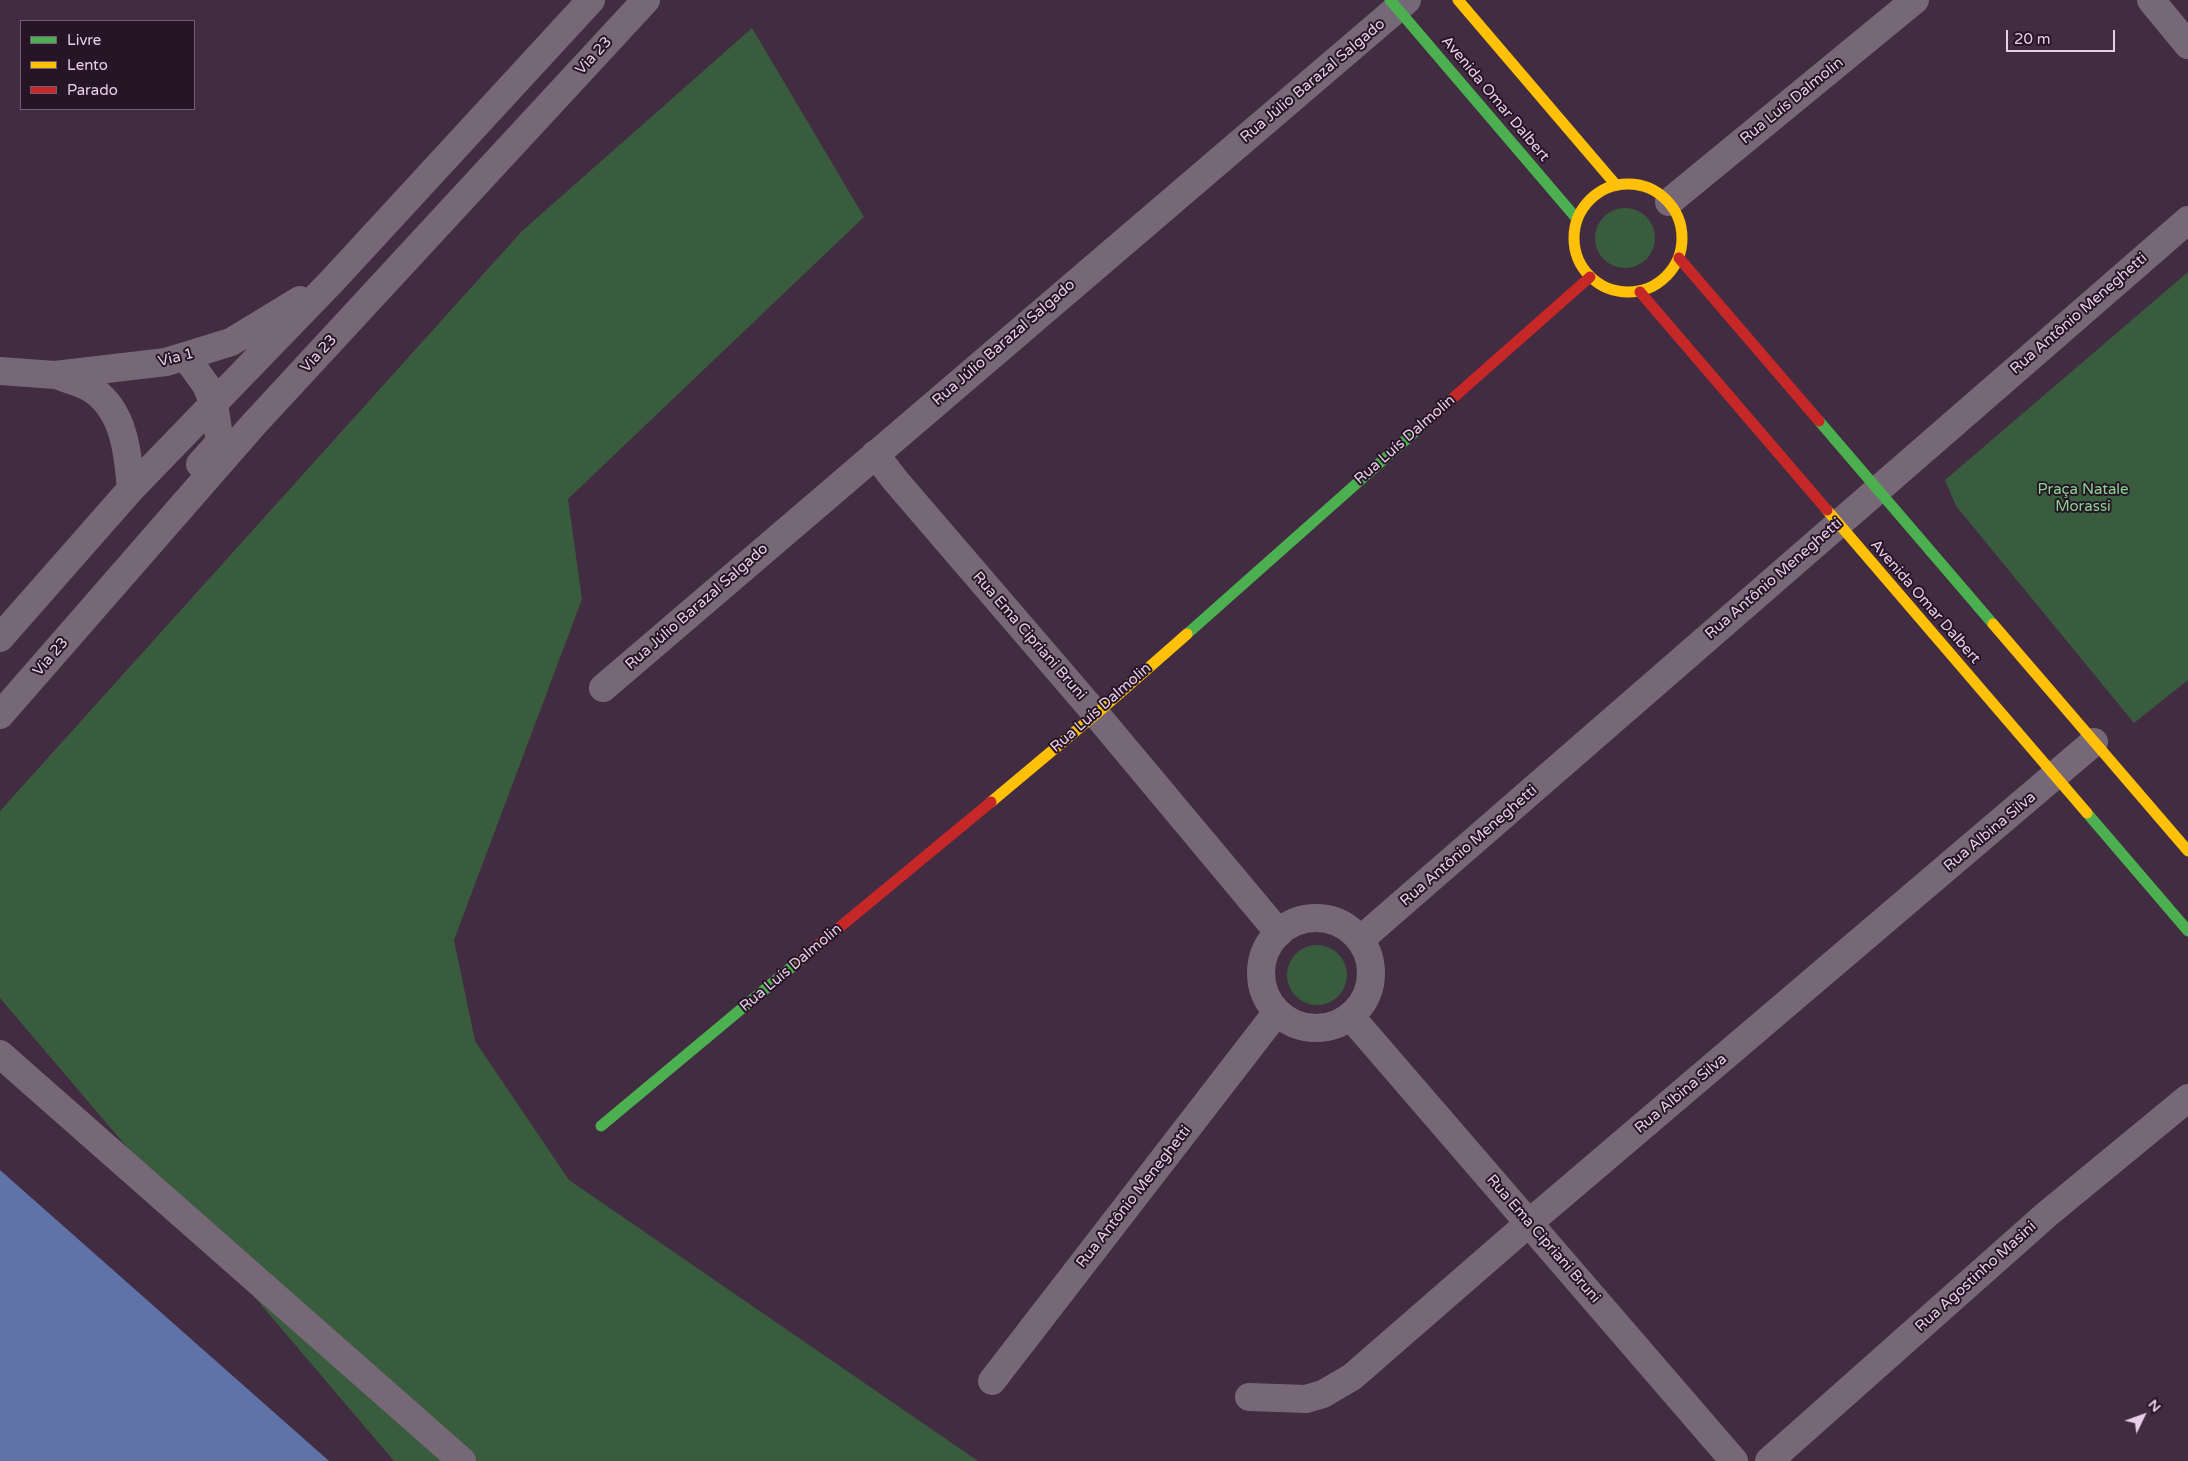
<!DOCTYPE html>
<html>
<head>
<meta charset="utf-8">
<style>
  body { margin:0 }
  #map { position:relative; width:2188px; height:1461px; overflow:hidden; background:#412c41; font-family:"Varela Round",sans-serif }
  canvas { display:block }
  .legend { position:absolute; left:20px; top:20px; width:175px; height:90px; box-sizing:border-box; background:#261526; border:1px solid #735f73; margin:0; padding:6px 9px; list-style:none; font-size:15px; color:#e7cfe7 }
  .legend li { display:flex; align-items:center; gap:10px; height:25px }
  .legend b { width:25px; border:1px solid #735f73 }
  .north { position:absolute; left:2118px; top:1391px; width:50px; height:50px; -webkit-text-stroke:4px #261526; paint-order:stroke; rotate:48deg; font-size:14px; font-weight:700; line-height:20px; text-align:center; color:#e7cfe7 }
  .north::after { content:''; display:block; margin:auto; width:18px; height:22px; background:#e7cfe7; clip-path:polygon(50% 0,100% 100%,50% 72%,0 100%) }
  .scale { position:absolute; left:2006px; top:30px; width:109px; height:22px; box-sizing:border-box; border:2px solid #e7cfe7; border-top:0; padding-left:6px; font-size:15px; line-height:18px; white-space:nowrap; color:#e7cfe7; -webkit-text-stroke:4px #261526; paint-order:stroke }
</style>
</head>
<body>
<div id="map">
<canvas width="2188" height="1461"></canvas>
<ul class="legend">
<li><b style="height:6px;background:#4caf50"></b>Livre</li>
<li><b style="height:6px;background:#ffc107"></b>Lento</li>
<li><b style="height:6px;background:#c62828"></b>Parado</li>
</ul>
<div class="north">N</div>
<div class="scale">20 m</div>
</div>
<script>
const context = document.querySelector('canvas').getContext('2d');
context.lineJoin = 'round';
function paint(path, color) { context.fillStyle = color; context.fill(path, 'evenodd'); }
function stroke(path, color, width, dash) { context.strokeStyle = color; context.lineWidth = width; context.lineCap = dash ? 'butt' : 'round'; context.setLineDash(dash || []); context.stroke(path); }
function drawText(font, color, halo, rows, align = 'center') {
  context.font = font + ' "Varela Round",sans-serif'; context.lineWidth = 4; context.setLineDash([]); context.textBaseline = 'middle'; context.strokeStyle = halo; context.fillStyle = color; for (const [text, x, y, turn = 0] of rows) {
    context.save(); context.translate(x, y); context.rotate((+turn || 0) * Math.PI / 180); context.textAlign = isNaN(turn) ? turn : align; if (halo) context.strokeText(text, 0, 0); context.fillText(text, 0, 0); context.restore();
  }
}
const green = new Path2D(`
  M 752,28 L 864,217 L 568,499 L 582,599 L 454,940 L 475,1041 L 569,1180 L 978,1461 L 394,1461 L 0,998 L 0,811 L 522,231 Z
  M1595 238a30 30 0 1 1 60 0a30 30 0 1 1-60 0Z
  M 2188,272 L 2188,680 L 2134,723 L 1956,506 L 1945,480 Z
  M1287 975a30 30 0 1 1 60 0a30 30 0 1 1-60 0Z`);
const water = new Path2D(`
  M 0,1170 L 329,1461 L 0,1461 Z`);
const street = new Path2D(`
  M 2151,0 L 2188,45
  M 1669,202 L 1915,0
  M 185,356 L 206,385 L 214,404 L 219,436 L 218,444 L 200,464
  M 0,371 L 55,375 L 166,362 L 231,342 L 300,300
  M 57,375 C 68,380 83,383 93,390 C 125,412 128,455 131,489
  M 875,454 L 895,480 L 1096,714 L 1279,933
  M 0,638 L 131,489 L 333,280 L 591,0
  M 603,688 L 1407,0
  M 0,715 L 253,425 L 646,0
  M1261 973a55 55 0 1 1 110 0a55 55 0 1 1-110 0Z
  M 1360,940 L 2188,220
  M 1351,1017 L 1734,1461
  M 0,1054 L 462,1461
  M 992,1381 L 1277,1012
  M 1249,1397 L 1306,1399 L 1323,1394 L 1352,1377 L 1529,1223 L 2094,742
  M 1769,1461 L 2046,1215 L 2188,1098`);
const fast = new Path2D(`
  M 1390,0 L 1577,219
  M 1819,421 L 1993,624
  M 1187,634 L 1427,421
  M 2087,813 L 2188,931
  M 601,1126 L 800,960`);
const slow = new Path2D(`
  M 1458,0 L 1616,185
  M1574 238a54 54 0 1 1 108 0a54 54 0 1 1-108 0Z
  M 1827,510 L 2087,813
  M 1993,624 L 2188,851
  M 991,802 L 1096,714 L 1187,634`);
const jam = new Path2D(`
  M 1679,258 L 1819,421
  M 1640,292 L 1827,510
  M 1427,421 L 1590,277
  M 800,960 L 991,802`);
const streetNames = [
  ["Via 23",594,56,-47],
  ["Rua Júlio Barazal Salgado",1313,81,-40],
  ["Avenida Omar Dalbert",1495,99,50],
  ["Rua Luís Dalmolin",1792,101,-39],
  ["Rua Antônio Meneghetti",2079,314,-41],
  ["Rua Júlio Barazal Salgado",1004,343,-41],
  ["Via 23",319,354,-47],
  ["Via 1",176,358,-14],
  ["Rua Luís Dalmolin",1405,440,-41],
  ["Rua Antônio Meneghetti",1774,579,-41],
  ["Avenida Omar Dalbert",1925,602,49],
  ["Rua Júlio Barazal Salgado",697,607,-41],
  ["Rua Ema Cipriani Bruni",1029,636,49],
  ["Via 23",51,657,-49],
  ["Rua Luís Dalmolin",1101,708,-41],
  ["Rua Albina Silva",1990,832,-40],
  ["Rua Antônio Meneghetti",1469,846,-41],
  ["Rua Luís Dalmolin",791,968,-40],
  ["Rua Albina Silva",1681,1094,-40],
  ["Rua Antônio Meneghetti",1134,1197,-52],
  ["Rua Ema Cipriani Bruni",1543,1239,49],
  ["Rua Agostinho Masini",1976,1277,-42]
];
const parkNames = [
  ["Praça Natale",2083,490],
  ["Morassi",2083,507]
];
paint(green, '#395c3e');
paint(water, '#6073a9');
stroke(street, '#776877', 28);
stroke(fast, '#4caf50', 11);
stroke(slow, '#ffc107', 11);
stroke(jam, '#c62828', 11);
drawText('15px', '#e7cfe7', '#261526', streetNames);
drawText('15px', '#88d48f', '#261526', parkNames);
</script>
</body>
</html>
